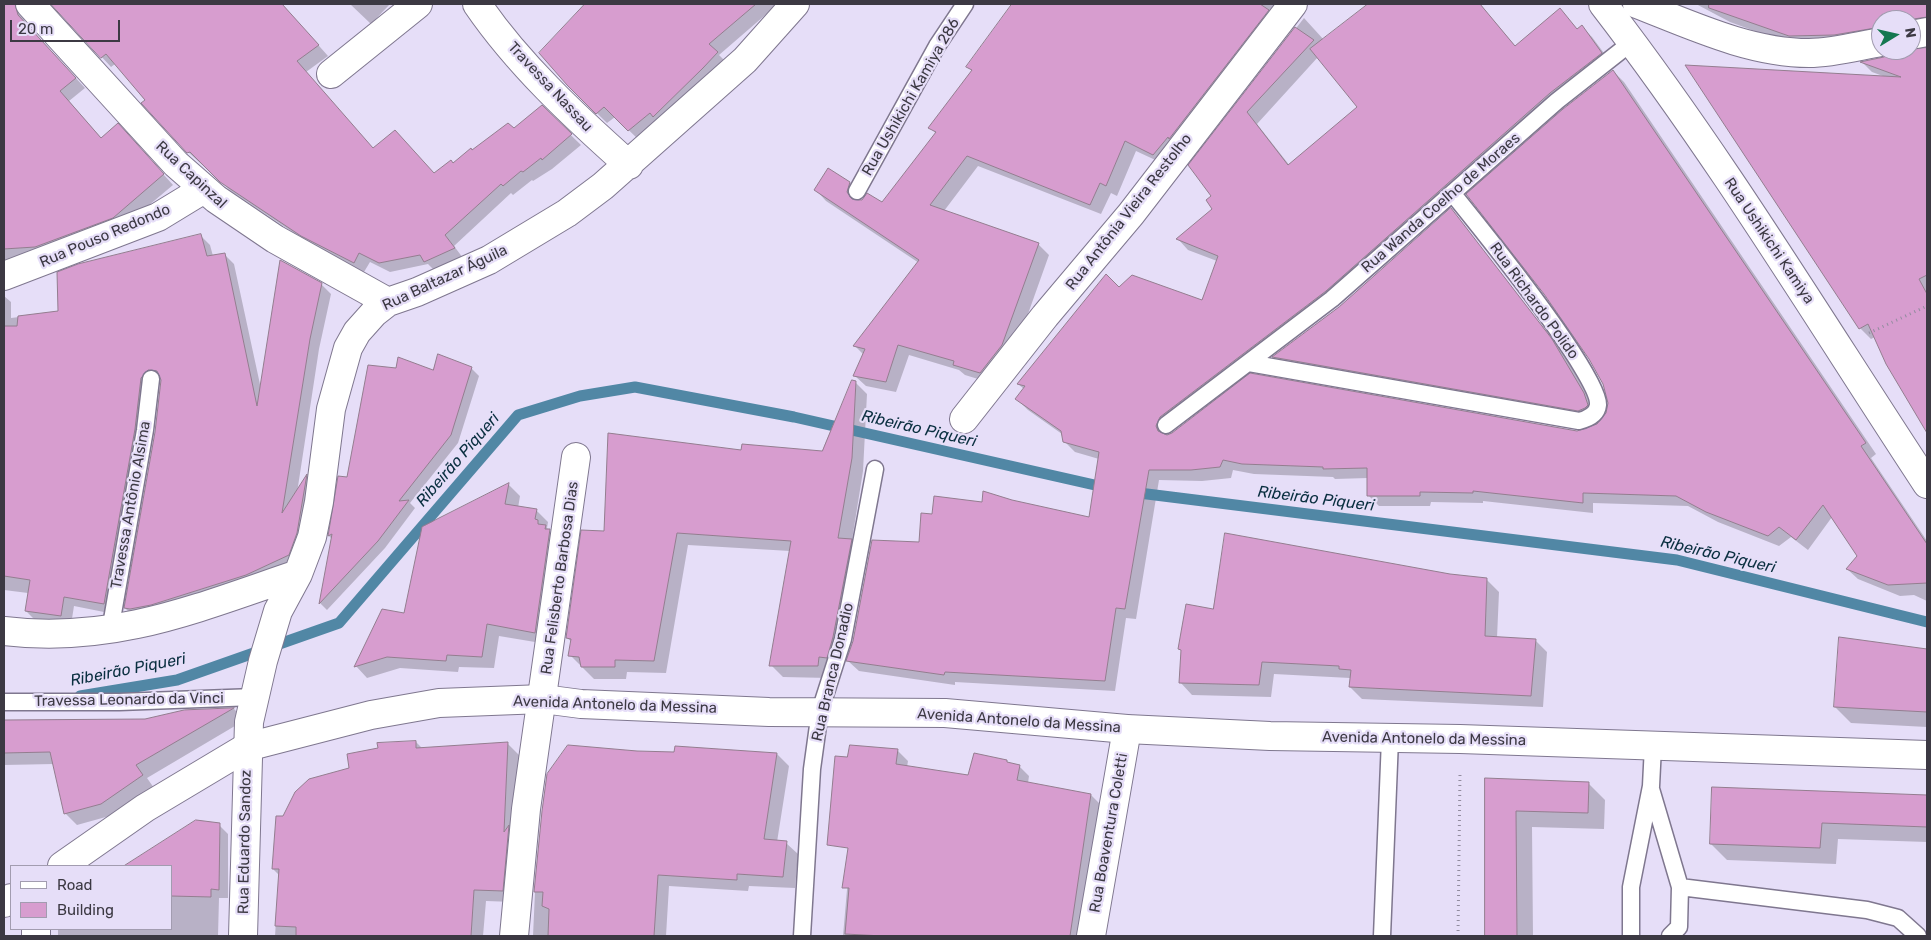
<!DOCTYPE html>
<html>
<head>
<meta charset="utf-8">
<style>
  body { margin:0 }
  #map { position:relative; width:1931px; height:940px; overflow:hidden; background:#e6def8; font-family:Rubik,sans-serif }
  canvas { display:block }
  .frame { position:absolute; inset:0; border:5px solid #3c3943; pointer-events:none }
  .legend { position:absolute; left:10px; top:865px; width:162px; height:65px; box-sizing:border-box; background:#e6def8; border:1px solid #a29cb0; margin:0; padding:6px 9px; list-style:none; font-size:15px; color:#3c3943 }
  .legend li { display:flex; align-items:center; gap:10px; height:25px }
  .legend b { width:25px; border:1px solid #a29cb0 }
  .north { position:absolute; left:1871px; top:10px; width:50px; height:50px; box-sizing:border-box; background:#e6def8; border:1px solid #a29cb0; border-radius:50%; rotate:81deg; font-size:14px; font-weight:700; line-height:20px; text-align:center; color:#3c3943 }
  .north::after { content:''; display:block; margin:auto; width:18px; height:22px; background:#147850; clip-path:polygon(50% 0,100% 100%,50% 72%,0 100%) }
  .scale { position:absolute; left:10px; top:20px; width:110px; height:22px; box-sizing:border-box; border:2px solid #3c3943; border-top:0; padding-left:6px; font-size:15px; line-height:18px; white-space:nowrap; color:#3c3943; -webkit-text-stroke:4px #e6def8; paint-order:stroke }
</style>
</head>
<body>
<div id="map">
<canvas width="1931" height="940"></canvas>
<div class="frame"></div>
<ul class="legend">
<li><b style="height:6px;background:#fff"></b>Road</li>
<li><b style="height:14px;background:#d79dcf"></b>Building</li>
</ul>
<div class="north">N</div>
<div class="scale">20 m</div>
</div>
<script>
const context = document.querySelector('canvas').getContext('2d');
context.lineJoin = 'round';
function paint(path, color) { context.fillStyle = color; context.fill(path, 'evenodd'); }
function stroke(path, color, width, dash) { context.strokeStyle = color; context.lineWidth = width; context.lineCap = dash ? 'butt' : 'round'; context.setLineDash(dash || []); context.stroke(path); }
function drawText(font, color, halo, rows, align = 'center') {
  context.font = font + ' Rubik,sans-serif'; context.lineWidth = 4.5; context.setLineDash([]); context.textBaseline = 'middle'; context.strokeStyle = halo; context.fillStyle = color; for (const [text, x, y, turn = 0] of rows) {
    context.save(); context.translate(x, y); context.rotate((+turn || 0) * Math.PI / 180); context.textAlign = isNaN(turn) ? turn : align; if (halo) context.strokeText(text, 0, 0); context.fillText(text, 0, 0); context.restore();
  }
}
const shadow = new Path2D(`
  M 4,4 L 28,4 L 24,10 L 24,19 L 28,26 L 85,88 L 69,101 L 102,139 L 128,135 L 173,185 L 123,227 L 46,257 L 10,258 L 10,271 L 4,274 Z
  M 53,4 L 282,4 L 328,56 L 306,72 L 373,149 L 434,174 L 514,130 L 542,107 L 581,145 L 552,169 L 533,181 L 532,180 L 513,195 L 511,193 L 454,246 L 463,258 L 435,271 L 428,264 L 390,272 L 370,262 L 364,272 L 312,245 L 231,191 L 188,152 L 115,64 L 111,67 Z
  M 350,4 L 390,4 L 371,24 Z
  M 585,4 L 778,4 L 719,55 L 727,63 L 639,140 L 615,117 L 607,123 L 568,85 L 541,53 Z
  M 1014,4 L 1293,4 L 1164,164 L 1136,151 L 1117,196 L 1111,193 L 1101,214 L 978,166 L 944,211 L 1038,244 L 1049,255 L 1013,356 L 991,383 L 965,375 L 959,370 L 909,355 L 896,392 L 866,386 L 855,376 L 864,355 L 855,346 L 919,263 L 826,201 L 816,190 L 850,183 L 860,194 L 858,201 L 882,204 L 936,134 L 930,127 L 972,71 L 968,67 Z
  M 1370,4 L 1480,4 L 1516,47 L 1560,10 L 1578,30 L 1582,27 L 1592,37 L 1612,64 L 1170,428 L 1167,436 L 1577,432 L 1598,425 L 1607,414 L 1609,403 L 1613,71 L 1624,82 L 1876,454 L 1871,458 L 1927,541 L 1927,601 L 1914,595 L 1900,596 L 1858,579 L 1847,569 L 1858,556 L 1832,517 L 1808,550 L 1791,537 L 1779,546 L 1718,522 L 1688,506 L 1593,503 L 1593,513 L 1483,501 L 1483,503 L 1431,502 L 1430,506 L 1379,506 L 1368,495 L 1368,478 L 1335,479 L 1333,477 L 1254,474 L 1233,470 L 1231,478 L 1202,481 L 1159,480 L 1136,619 L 1126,618 L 1115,691 L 955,682 L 955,685 L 859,671 L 848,661 L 920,544 L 933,516 L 983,503 L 1011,501 L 1090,518 L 1099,459 L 1075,452 L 1064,441 L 1062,434 L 1028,410 L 1017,399 L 1024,389 L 1018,384 L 1119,288 L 1202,301 L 1217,261 L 1188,250 L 1178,239 L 1214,209 L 1212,196 L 1190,165 L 1304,18 L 1324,40 ZM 1318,57 L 1358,107 L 1290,166 L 1257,124 Z
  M 1696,4 L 1927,4 L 1927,31 L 1911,38 L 1911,20 L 1881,20 L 1881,40 L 1801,48 L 1730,22 Z
  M 1927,50 L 1927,430 L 1887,363 L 1875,337 L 1871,339 L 1860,328 L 1883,76 L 1872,72 L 1863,63 Z
  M 1451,209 L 1561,350 L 1593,403 L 1595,417 L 1283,366 L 1274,357 L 1339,307 Z
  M 200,235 L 210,245 L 213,256 L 224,254 L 234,264 L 261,389 L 321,284 L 331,294 L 319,349 L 297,493 L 307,476 L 316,485 L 298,565 L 135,618 L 125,608 L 156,432 L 162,378 L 153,382 L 114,614 L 74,606 L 71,625 L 36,621 L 26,611 L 28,593 L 4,590 L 4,514 L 74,507 L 10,494 L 4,488 L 4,427 L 59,414 L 4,403 L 4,296 L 11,302 L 11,318 L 59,312 Z
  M 471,368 L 479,376 L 458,443 L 410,503 L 415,508 L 385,548 L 327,610 L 320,603 L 332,539 L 329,536 L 339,477 L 348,478 L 434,372 Z
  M 855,382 L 867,394 L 863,471 L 852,540 L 863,552 L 829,678 L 783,677 L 771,665 L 790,551 L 688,545 L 666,673 L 627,672 L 626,679 L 594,679 L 570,655 L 572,642 L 567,638 L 605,532 L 742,451 L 823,452 Z
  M 508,484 L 520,496 L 518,508 L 536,510 L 548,522 L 547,528 L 557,538 L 547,644 L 499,636 L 494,668 L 459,667 L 458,672 L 400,668 L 367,678 L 356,666 L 405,615 Z
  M 1450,575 L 1487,580 L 1499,592 L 1497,638 L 1535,640 L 1547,652 L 1543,707 L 1362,699 L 1350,687 L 1350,678 L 1274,674 L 1271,697 L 1192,695 L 1180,682 L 1182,651 L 1179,648 L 1215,610 Z
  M 1840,638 L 1927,650 L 1927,727 L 1851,723 L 1835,707 Z
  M 234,709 L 245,720 L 147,778 L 154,788 L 113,815 L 77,825 L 65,813 L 54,764 L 4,765 L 4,722 L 145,720 L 184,711 Z
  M 416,742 L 423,749 L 507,743 L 519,755 L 514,902 L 486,901 L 483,936 L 275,936 L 279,875 L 273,869 L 284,817 L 351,769 Z
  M 851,746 L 898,751 L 908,761 L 907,767 L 969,776 L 1019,766 L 1029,776 L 1028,783 L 1091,795 L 1101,805 L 1081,936 L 843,936 L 853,820 L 848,758 Z
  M 637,752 L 777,754 L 789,766 L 777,842 L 786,843 L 798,854 L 795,888 L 749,886 L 748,891 L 669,886 L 666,936 L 533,936 L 535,892 Z
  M 1486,780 L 1589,784 L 1605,800 L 1604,829 L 1532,827 L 1533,936 L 1486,936 Z
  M 1713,788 L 1927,796 L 1927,842 L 1838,839 L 1836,864 L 1727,860 L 1711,844 Z
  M 219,825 L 228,834 L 228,898 L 219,898 L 218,936 L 58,936 L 58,929 L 171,929 L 171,866 L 152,866 L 150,851 Z`);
const stream = new Path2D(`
  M 1131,492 L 1677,560 L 1927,622
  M 80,696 L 177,680 L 339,623 L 518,415 L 580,396 L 635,387 L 794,417 L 1108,488`);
const building = new Path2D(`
  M 4,4 L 15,4 L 18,15 L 76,78 L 60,91 L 101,138 L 118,123 L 164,174 L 113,218 L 35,247 L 4,249 Z
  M 51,4 L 282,4 L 319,45 L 297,61 L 373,148 L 395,130 L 434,173 L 451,160 L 453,163 L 471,148 L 472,150 L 508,123 L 514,128 L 542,105 L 572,134 L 542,160 L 541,158 L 523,172 L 521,171 L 503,186 L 501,184 L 445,235 L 455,248 L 424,262 L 420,255 L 379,263 L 359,253 L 354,263 L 301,236 L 220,182 L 190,152 L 187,153 L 141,103 L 145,100 L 106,54 L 101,58 Z
  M 585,4 L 756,4 L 709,44 L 718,52 L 703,68 L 653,117 L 650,113 L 628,131 L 604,107 L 596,114 L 567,85 L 539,53 Z
  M 1012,4 L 1260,4 L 1269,10 L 1169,139 L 1168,137 L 1153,155 L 1125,141 L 1106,186 L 1100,183 L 1090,205 L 967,156 L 930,205 L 1039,243 L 1002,345 L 980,373 L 953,365 L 954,361 L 898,345 L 886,382 L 853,376 L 865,349 L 853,346 L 919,260 L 814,190 L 828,168 L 850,182 L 847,192 L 852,199 L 862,200 L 867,193 L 882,202 L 936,132 L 928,128 L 972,70 L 966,67 Z
  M 1368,4 L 1480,4 L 1515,46 L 1560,8 L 1577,29 L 1582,25 L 1602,53 L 1550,93 L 1326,291 L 1160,417 L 1156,426 L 1158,431 L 1167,435 L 1172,433 L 1250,373 L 1577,431 L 1597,424 L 1606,413 L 1608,403 L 1603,384 L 1589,359 L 1544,294 L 1466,194 L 1563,109 L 1613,70 L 1866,443 L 1861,446 L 1927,544 L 1927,583 L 1888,585 L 1846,569 L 1857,556 L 1823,505 L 1796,540 L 1779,527 L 1768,536 L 1706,512 L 1676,496 L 1583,493 L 1583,503 L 1473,491 L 1473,493 L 1420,492 L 1420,496 L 1367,496 L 1367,468 L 1323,469 L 1323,467 L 1242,464 L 1223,460 L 1220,467 L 1191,470 L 1149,470 L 1125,609 L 1116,608 L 1105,681 L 945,672 L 944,675 L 846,661 L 853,641 L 872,540 L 919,542 L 921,513 L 932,514 L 934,496 L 982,502 L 983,491 L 1012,500 L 1089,517 L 1099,452 L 1063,442 L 1061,431 L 1015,399 L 1025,386 L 1017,384 L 1106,274 L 1119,287 L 1132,275 L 1202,300 L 1218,256 L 1176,239 L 1212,209 L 1206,200 L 1211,196 L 1188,165 L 1295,27 L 1314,40 L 1247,112 L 1288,165 L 1357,107 L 1310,49 Z
  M 1709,4 L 1927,4 L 1927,17 L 1907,20 L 1881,20 L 1881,27 L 1834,35 L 1789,36 L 1709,8 Z
  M 1927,48 L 1927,275 L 1919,279 L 1927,294 L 1927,433 L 1886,364 L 1868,324 L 1859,329 L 1685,65 L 1901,77 L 1860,62 L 1884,57 L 1894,50 Z
  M 1451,208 L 1552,339 L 1584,393 L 1588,405 L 1585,408 L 1578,411 L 1272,357 L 1339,307 Z
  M 201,234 L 207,256 L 225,253 L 257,406 L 280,260 L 322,283 L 310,339 L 282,513 L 307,474 L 297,533 L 289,555 L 246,575 L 151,605 L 130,609 L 124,608 L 155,432 L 161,380 L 157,371 L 148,370 L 141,378 L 135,429 L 104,604 L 64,597 L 61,616 L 25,611 L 30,580 L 4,576 L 4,326 L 17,326 L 18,316 L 58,311 L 57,272 L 78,264 Z
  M 438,354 L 472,367 L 451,435 L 399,501 L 409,500 L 378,541 L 319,604 L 332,534 L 328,536 L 338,476 L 347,477 L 368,365 L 396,368 L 398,357 L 433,370 Z
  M 852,380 L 856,381 L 852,458 L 838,538 L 852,539 L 833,637 L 827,658 L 819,657 L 818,666 L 769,666 L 791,541 L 677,533 L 654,661 L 615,660 L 615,667 L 581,667 L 579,657 L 568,656 L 571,639 L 566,638 L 581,530 L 604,531 L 608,433 L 741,450 L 742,444 L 822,451 Z
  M 509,483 L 505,504 L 537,509 L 535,519 L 538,520 L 538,524 L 546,525 L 545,529 L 550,529 L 535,633 L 487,624 L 482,657 L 447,655 L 446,661 L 387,657 L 354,667 L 382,609 L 404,613 L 422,527 Z
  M 1225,533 L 1450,574 L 1487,578 L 1485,636 L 1536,639 L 1531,696 L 1349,687 L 1351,670 L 1339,669 L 1339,666 L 1262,662 L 1259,685 L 1179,683 L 1181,650 L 1178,649 L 1186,604 L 1213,609 Z
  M 1839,637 L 1927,649 L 1927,712 L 1834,707 Z
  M 234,708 L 136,765 L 143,775 L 101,804 L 64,814 L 50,752 L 4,753 L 4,720 L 145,719 L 184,710 Z
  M 416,741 L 416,748 L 508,742 L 504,832 L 509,825 L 503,891 L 474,890 L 471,936 L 296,936 L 296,927 L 275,926 L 279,869 L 272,869 L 276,816 L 283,816 L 295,792 L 309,779 L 349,768 L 347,754 L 378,748 L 377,743 Z
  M 568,745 L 637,751 L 674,752 L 675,746 L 777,753 L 764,839 L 787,841 L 783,877 L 737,874 L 737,880 L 658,875 L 654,936 L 548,936 L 549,909 L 542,906 L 543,892 L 534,892 L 542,811 L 547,774 Z
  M 850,745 L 898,749 L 896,764 L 968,775 L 974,753 L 1007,760 L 1007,762 L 1020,765 L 1017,780 L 1091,794 L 1070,936 L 883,936 L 845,934 L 849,888 L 842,888 L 848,848 L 827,845 L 835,756 L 847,757 Z
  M 1485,778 L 1589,782 L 1588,813 L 1516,811 L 1517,936 L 1485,936 Z
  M 1712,787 L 1927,795 L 1927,827 L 1822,823 L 1820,848 L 1710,844 Z
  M 196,820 L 220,823 L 219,890 L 211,889 L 211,897 L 171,896 L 171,866 L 124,866 Z`);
const path = new Path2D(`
  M 1869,333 L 1927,306
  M 1458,936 L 1460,772`);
const lane = new Path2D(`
  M 857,191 L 937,46 L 965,4
  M 1249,363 L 1579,421 C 1587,419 1597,415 1598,405 C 1601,376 1478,225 1453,194
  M 1166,425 L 1332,299 L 1557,101 L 1632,42
  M 110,631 L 145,430 L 151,379
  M 4,702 L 119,702 L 255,697
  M 1651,789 L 1680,887 L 1679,927 L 1670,936
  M 1680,887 L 1867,910 L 1898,918 L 1918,936
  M 802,936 L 812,769 L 820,711 L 843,639 L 875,469
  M 1382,936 L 1390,739
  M 1631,936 L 1631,887 L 1651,786 L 1653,746`);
const street = new Path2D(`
  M 30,4 L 176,164 L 216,199 L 275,239 L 388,302
  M 477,4 C 518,64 574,116 629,165
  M 1637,4 C 1691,25 1750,53 1809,53 C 1833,53 1858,46 1881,42
  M 1911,35 L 1927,32
  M 331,74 L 418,4
  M 4,276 L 158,217 L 204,189
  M 964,419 L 1045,316 L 1131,214 L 1293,4
  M 4,631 C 114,644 197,608 298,574
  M 36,936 L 36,929
  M 243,936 L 249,722 L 263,661 L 278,611 L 298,574 L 312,537 L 319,502 L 331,409 L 348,348 L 357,332 L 374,313 L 388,302 L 417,292 L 489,260 L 567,213 L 603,186 L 745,60 L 795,4
  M 514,936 L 526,809 L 576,457
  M 1091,936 L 1127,729`);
const secondary = new Path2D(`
  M 1603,4 C 1721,157 1821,323 1927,484
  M 62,866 L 145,808 L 247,747 L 371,715 L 439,703 L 543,699 L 581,704 L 769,712 L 945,713 L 1127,729 L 1270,736 L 1460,739 L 1927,755
  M 4,903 L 11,898`);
const streetNames = [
  ["Travessa Nassau",550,87,47],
  ["Rua Ushikichi Kamiya 286",911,97,-60],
  ["Rua Capinzal",191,175,43],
  ["Rua Wanda Coelho de Moraes",1441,203,-41],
  ["Rua Antônia Vieira Restolho",1129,212,-52],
  ["Rua Pouso Redondo",105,236,-23],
  ["Rua Ushikichi Kamiya",1769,241,56],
  ["Rua Baltazar Águila",445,278,-25],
  ["Rua Richardo Polido",1534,301,54],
  ["Travessa Antônio Alsima",131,505,-80],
  ["Rua Felisberto Barbosa Dias",560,578,-82],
  ["Rua Branca Donadio",833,672,-77],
  ["Travessa Leonardo da Vinci",129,700,-1],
  ["Avenida Antonelo da Messina",615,705,2],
  ["Avenida Antonelo da Messina",1019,721,4],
  ["Avenida Antonelo da Messina",1424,739,1],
  ["Rua Boaventura Coletti",1109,833,-80],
  ["Rua Eduardo Sandoz",245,842,-89]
];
const waterNames = [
  ["Ribeirão Piqueri",919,429,13],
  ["Ribeirão Piqueri",458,460,-49],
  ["Ribeirão Piqueri",1316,499,7],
  ["Ribeirão Piqueri",1718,555,13],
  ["Ribeirão Piqueri",128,670,-11]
];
paint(shadow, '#0003');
stroke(stream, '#5187a5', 11);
paint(building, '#d79dcf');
stroke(building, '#937d8f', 1);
stroke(lane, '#7f778f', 19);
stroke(street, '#7f778f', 30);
stroke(secondary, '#7f778f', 30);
stroke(path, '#928c9f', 3, [1, 4]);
stroke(lane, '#fff', 16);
stroke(street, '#fff', 28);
stroke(secondary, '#fff', 28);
drawText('15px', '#3c3943', '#e6def8', streetNames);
drawText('italic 16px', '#0a2f40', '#e6def8', waterNames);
</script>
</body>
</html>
